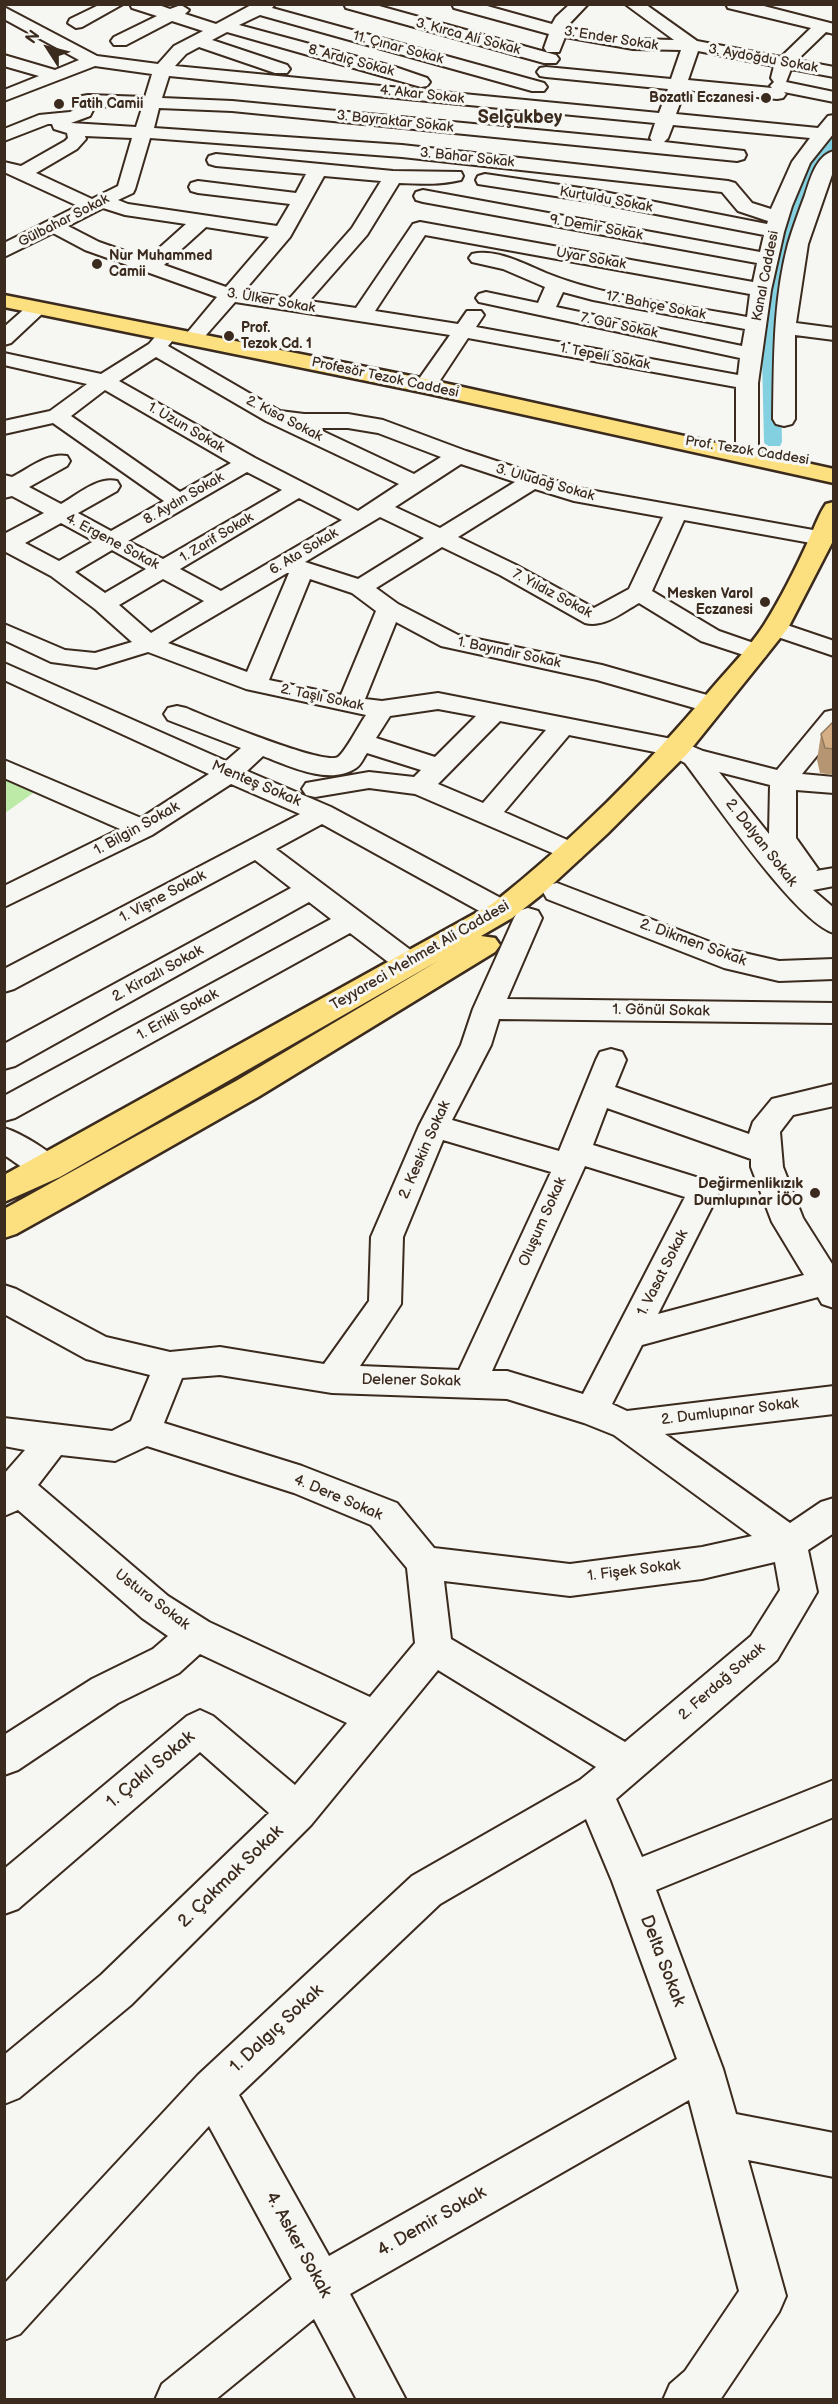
<!DOCTYPE html>
<html>
<head>
<meta charset="utf-8">
<style>
  body { margin:0 }
  #map { position:relative; width:838px; height:2404px; overflow:hidden; background:#f6f6f2; font-family:"Balsamiq Sans",sans-serif }
  canvas { display:block }
  .frame { position:absolute; inset:0; border:6px solid #3b2a1e; pointer-events:none }
  .north { position:absolute; left:18px; top:18px; width:60px; height:60px; -webkit-text-stroke:4px #f6f6f2; paint-order:stroke; rotate:306deg; font-size:16px; font-weight:700; line-height:24px; text-align:center; color:#3b2a1e }
  .north::after { content:''; display:block; margin:auto; width:21px; height:27px; background:#3b2a1e; clip-path:polygon(50% 0,100% 100%,50% 72%,0 100%) }
</style>
</head>
<body>
<div id="map">
<canvas width="838" height="2404"></canvas>
<div class="frame"></div>
<div class="north">N</div>
</div>
<script>
const context = document.querySelector('canvas').getContext('2d');
context.lineJoin = 'round';
function paint(path, color) { context.fillStyle = color; context.fill(path, 'evenodd'); }
function stroke(path, color, width, dash) { context.strokeStyle = color; context.lineWidth = width; context.lineCap = dash ? 'butt' : 'round'; context.setLineDash(dash || []); context.stroke(path); }
function drawText(font, color, halo, rows, align = 'center') {
  context.font = font + ' "Balsamiq Sans",sans-serif'; context.lineWidth = 6; context.setLineDash([]); context.textBaseline = 'middle'; context.strokeStyle = halo; context.fillStyle = color; for (const [text, x, y, turn = 0] of rows) {
    context.save(); context.translate(x, y); context.rotate((+turn || 0) * Math.PI / 180); context.textAlign = isNaN(turn) ? turn : align; if (halo) context.strokeText(text, 0, 0); context.fillText(text, 0, 0); context.restore();
  }
}
const green = new Path2D(`
  M 5,777 L 36,791 L 5,813 Z`);
const canal = new Path2D(`
  M 834,134 L 834,150 L 820,169 L 793,243 L 779,317 L 782,442 L 780,446 L 766,446 L 764,442 L 761,317 L 777,243 L 804,168 L 828,136 Z`);
const minor = new Path2D(`
  M 101,4 L 123,4 L 82,27 L 76,28 L 68,23 L 70,19 Z
  M 130,4 L 156,4 L 170,9 L 181,5 L 189,10 L 185,14 L 216,24 L 253,4 L 275,4 L 272,8 L 544,83 L 547,87 L 544,91 L 532,91 L 260,15 L 239,25 L 395,67 L 427,78 L 430,82 L 427,86 L 421,87 L 227,32 L 212,40 L 287,65 L 290,69 L 287,73 L 275,73 L 199,47 L 186,54 L 175,66 L 659,113 L 668,89 L 546,77 L 540,76 L 537,72 L 540,68 L 546,67 L 671,79 L 681,50 L 633,49 L 565,37 L 559,52 L 547,52 L 544,48 L 549,34 L 454,8 L 452,4 L 480,4 L 552,24 L 556,17 L 570,4 L 588,4 L 570,23 L 568,28 L 633,39 L 674,40 L 625,4 L 645,4 L 697,41 L 781,57 L 811,28 L 728,8 L 726,4 L 756,4 L 834,24 L 834,34 L 826,32 L 797,60 L 834,67 L 834,77 L 791,69 L 786,82 L 834,92 L 834,102 L 784,92 L 786,94 L 783,98 L 777,99 L 685,90 L 676,114 L 818,128 L 828,116 L 834,115 L 834,133 L 810,163 L 792,206 L 784,232 L 771,290 L 758,383 L 758,448 L 755,453 L 747,455 L 739,453 L 736,448 L 736,387 L 468,338 L 433,391 L 425,392 L 417,391 L 414,386 L 450,335 L 235,302 L 199,343 L 192,345 L 185,343 L 182,339 L 217,297 L 85,250 L 53,233 L 4,257 L 4,243 L 78,206 L 4,172 L 4,162 L 21,166 L 65,141 L 68,138 L 67,133 L 54,129 L 52,124 L 48,124 L 4,141 L 4,129 L 39,115 L 70,112 L 76,109 L 82,96 L 88,95 L 145,97 L 152,74 L 95,66 L 4,101 L 4,90 L 39,76 L 4,66 L 4,55 L 55,70 L 79,60 L 4,19 L 4,7 L 97,56 L 158,64 L 174,46 L 203,31 L 172,21 L 126,45 L 114,45 L 111,41 L 114,37 L 157,16 L 132,8 ZM 698,51 L 774,66 L 771,78 L 774,82 L 770,86 L 772,88 L 688,80 ZM 169,76 L 655,123 L 650,138 L 652,141 L 232,101 L 162,98 ZM 95,106 L 142,108 L 136,127 L 71,123 L 90,116 ZM 159,108 L 232,111 L 737,161 L 744,159 L 746,155 L 744,151 L 664,142 L 668,138 L 673,125 L 810,138 L 792,162 L 771,209 L 752,203 L 735,183 L 728,181 L 402,145 L 154,128 ZM 85,136 L 132,138 L 118,186 L 92,199 L 36,173 L 77,149 L 86,139 ZM 150,138 L 402,157 L 722,192 L 738,211 L 768,221 L 767,224 L 594,190 L 485,174 L 478,176 L 476,180 L 478,184 L 594,202 L 764,235 L 760,252 L 423,190 L 416,192 L 414,196 L 416,200 L 423,202 L 757,263 L 753,282 L 420,222 L 413,224 L 356,308 L 309,301 L 367,235 L 399,183 C 420,184 440,185 461,180 L 463,176 L 461,172 L 393,171 L 216,154 L 209,156 L 207,160 L 209,164 L 216,166 L 306,174 L 296,193 L 198,181 L 191,183 L 189,187 L 191,191 L 198,193 L 290,204 L 277,226 L 128,204 L 118,200 L 133,193 L 135,189 ZM 324,176 L 381,181 L 352,228 L 290,298 L 244,291 L 290,237 ZM 103,208 L 125,215 L 186,224 L 147,259 L 99,242 L 68,226 ZM 206,227 L 269,237 L 226,287 L 164,265 ZM 425,235 L 750,294 L 747,317 C 684,305 604,297 546,273 C 525,264 495,248 472,254 L 469,258 L 472,262 L 503,269 L 545,287 L 538,303 L 486,292 L 479,294 L 476,298 L 479,302 L 740,358 L 738,375 L 476,327 L 484,315 L 481,311 L 467,311 L 458,324 L 375,311 ZM 563,292 L 593,300 L 745,329 L 742,346 L 556,307 Z
  M 344,4 L 372,4 L 556,55 L 559,59 L 556,63 L 544,63 L 346,8 Z
  M 834,151 L 834,169 L 808,244 L 796,323 L 834,328 L 834,340 L 795,335 L 795,419 L 792,424 L 784,426 L 776,424 L 773,419 C 774,360 773,301 788,244 C 793,227 799,211 805,195 C 810,180 816,155 834,151 Z
  M 37,302 L 44,304 L 47,308 L 44,312 L 11,343 L 4,345 L 4,327 L 30,304 Z
  M 168,328 L 175,330 L 178,334 L 168,346 L 280,411 L 304,414 L 348,414 L 383,420 L 466,451 L 578,488 L 830,533 L 834,538 L 830,543 L 822,545 L 684,520 L 652,591 L 719,631 L 765,647 L 768,652 L 765,657 L 756,659 L 701,641 L 639,603 C 623,612 604,628 585,623 L 500,575 L 442,547 L 376,588 L 398,604 L 458,635 L 602,665 L 721,699 L 725,705 L 721,711 L 712,713 L 597,680 L 441,646 L 396,622 L 365,699 L 382,701 L 438,693 L 677,740 L 703,751 L 777,770 L 825,712 L 834,710 L 834,735 L 802,774 L 834,777 L 834,793 L 796,790 L 796,838 L 818,869 L 816,871 L 834,868 L 834,886 L 813,890 L 834,908 L 834,933 C 797,923 712,798 685,763 L 670,755 L 569,735 L 504,812 L 581,846 L 585,852 L 581,858 L 571,861 L 415,794 L 369,788 L 315,797 L 306,795 L 302,789 L 306,783 L 369,772 L 414,777 L 421,770 L 367,753 C 364,757 361,765 356,768 C 330,786 289,766 263,756 L 247,771 L 331,807 L 512,904 L 516,911 L 512,918 L 502,920 L 492,918 L 322,824 L 276,849 L 420,957 L 424,964 L 420,971 L 410,974 L 400,971 L 350,933 L 15,1118 L 4,1121 L 4,1096 L 331,919 L 309,902 L 15,1066 L 4,1069 L 4,1044 L 291,888 L 255,860 L 14,989 L 4,992 L 4,969 L 300,814 L 231,784 L 152,835 L 4,907 L 4,886 L 120,829 L 4,778 L 4,760 L 141,818 L 209,774 L 4,680 L 4,663 L 226,761 L 241,748 L 168,720 L 164,714 L 168,708 L 177,706 L 186,708 C 207,717 324,766 338,757 C 346,751 359,725 366,715 L 246,689 L 148,652 L 96,668 L 51,662 L 4,640 L 4,624 L 65,650 L 95,653 L 132,642 L 95,609 L 51,576 L 4,551 L 4,534 L 44,513 L 12,496 L 4,498 L 4,475 L 12,477 C 28,469 48,452 67,456 L 70,461 L 67,466 L 29,487 L 61,504 C 77,495 98,476 117,481 L 120,486 L 117,491 L 78,513 L 111,531 L 164,501 L 53,423 L 4,434 L 4,421 L 50,411 L 87,384 L 4,365 L 4,353 L 101,374 L 149,344 L 161,330 ZM 156,357 L 266,421 L 399,484 L 358,511 L 255,458 L 119,381 ZM 105,390 L 231,463 L 180,492 L 71,416 ZM 316,428 L 348,428 L 378,433 L 441,457 L 414,474 ZM 461,464 L 515,482 L 440,528 L 395,507 ZM 247,472 L 282,490 L 163,559 L 128,541 ZM 535,489 L 574,501 L 663,517 L 629,589 L 594,608 L 516,565 L 458,537 ZM 299,498 L 342,520 L 221,591 L 180,569 ZM 380,517 L 424,538 L 358,579 L 305,562 ZM 61,523 L 94,541 L 59,561 L 25,543 ZM 112,550 L 146,569 L 105,593 L 75,572 ZM 287,573 L 289,573 L 247,672 L 168,643 ZM 163,579 L 204,601 L 151,633 L 119,605 ZM 310,579 L 352,593 L 376,611 L 341,695 L 269,680 ZM 438,709 L 476,716 L 435,757 L 376,738 L 390,716 ZM 500,721 L 546,730 L 483,803 L 438,784 ZM 719,772 L 770,785 L 769,834 Z
  M 775,621 L 834,641 L 834,656 L 766,633 L 763,628 L 766,623 Z
  M 557,883 L 731,950 L 779,961 L 834,959 L 834,979 L 779,981 L 724,968 L 547,899 L 543,892 L 547,885 Z
  M 528,908 L 538,911 L 542,918 L 507,999 L 834,1003 L 834,1023 L 499,1019 L 491,1045 L 452,1120 L 559,1151 L 596,1060 L 600,1052 L 611,1049 L 622,1052 L 626,1060 L 615,1087 L 749,1134 L 753,1122 L 772,1099 L 834,1084 L 834,1106 L 793,1115 L 780,1132 L 783,1167 L 803,1218 L 834,1267 L 834,1308 L 822,1304 L 818,1297 L 642,1345 L 612,1404 L 627,1411 L 834,1386 L 834,1414 L 665,1434 L 790,1523 L 821,1502 L 834,1498 L 834,1533 L 808,1550 L 817,1592 L 777,1660 L 616,1799 L 642,1857 L 834,1780 L 834,1817 L 656,1890 L 723,2069 L 736,2114 L 834,2133 L 834,2177 L 748,2160 L 786,2296 L 779,2312 L 720,2400 L 663,2400 L 670,2384 L 685,2371 L 739,2291 L 689,2100 L 350,2294 L 406,2400 L 357,2400 L 314,2319 L 215,2400 L 155,2400 L 162,2384 L 292,2279 L 209,2126 L 20,2334 L 4,2340 L 4,2284 L 198,2075 L 412,1876 L 580,1780 L 596,1767 L 438,1670 L 311,1825 L 131,2005 L 19,2098 L 4,2104 L 4,2055 L 101,1975 L 269,1813 L 200,1752 L 18,1909 L 4,1914 L 4,1869 L 187,1716 L 200,1710 L 213,1716 L 295,1785 L 347,1723 L 200,1654 L 179,1673 L 118,1703 L 18,1770 L 4,1775 L 4,1735 L 92,1679 L 153,1649 L 168,1636 L 142,1618 L 18,1510 L 4,1516 L 4,1474 L 25,1450 L 4,1446 L 4,1418 L 112,1431 L 131,1421 L 150,1375 L 86,1359 L 4,1314 L 4,1285 L 16,1289 L 106,1337 L 170,1352 L 220,1347 L 324,1364 L 369,1301 L 371,1237 L 419,1126 L 461,1045 L 473,1009 L 514,918 L 518,911 ZM 607,1108 L 751,1159 L 751,1167 L 772,1222 L 804,1275 L 658,1314 L 720,1191 L 715,1183 L 593,1145 ZM 443,1140 L 551,1172 L 459,1370 L 360,1366 L 401,1304 L 403,1237 ZM 585,1166 L 685,1197 L 583,1394 L 507,1371 L 492,1371 ZM 220,1375 L 332,1393 L 507,1399 L 584,1423 L 614,1435 L 752,1536 L 702,1547 L 570,1564 L 434,1548 L 397,1503 L 302,1466 L 164,1423 L 182,1378 ZM 147,1446 L 294,1493 L 371,1525 L 407,1568 L 415,1643 L 370,1697 L 209,1622 L 168,1596 L 38,1485 L 61,1455 L 115,1461 ZM 775,1562 L 780,1590 L 751,1636 L 625,1742 L 451,1639 L 444,1581 L 570,1596 L 702,1579 ZM 586,1819 L 612,1881 L 677,2059 L 329,2256 L 239,2095 L 440,1904 Z
  M 4,1128 C 21,1133 55,1153 64,1168 L 59,1176 C 38,1183 22,1166 4,1155 Z`);
const major = new Path2D(`
  M 4,295 L 426,379 L 834,469 L 834,483 L 426,393 L 4,307 Z
  M 834,502 L 834,539 L 788,628 L 765,657 L 687,754 L 607,834 L 541,895 L 512,918 L 481,936 L 495,938 L 500,945 L 495,952 L 258,1097 L 77,1200 L 16,1234 L 4,1238 L 4,1209 L 236,1081 L 438,961 L 60,1177 L 4,1202 L 4,1175 L 492,904 C 573,840 646,767 712,688 C 729,668 749,648 764,625 C 781,598 797,566 810,537 C 815,526 819,514 826,504 Z`);
const wall = new Path2D(`
  M 834,721 L 834,775 L 820,773 L 817,760 L 821,734 Z`);
const building = new Path2D(`
  M 834,721 L 834,749 L 825,748 L 821,734 Z`);
const markers = [
  [766,98,6,"#3b2a1e"],
  [59,104,6,"#3b2a1e"],
  [97,264,6,"#3b2a1e"],
  [229,336,6,"#3b2a1e"],
  [765,602,6,"#3b2a1e"],
  [815,1193,6,"#3b2a1e"]
];
const farStreetnames = [
  ["3. Kırca Ali Sokak",468,37,15],
  ["3. Ender Sokak",611,39,9],
  ["11. Çınar Sokak",398,48,15],
  ["3. Aydoğdu Sokak",763,59,10],
  ["8. Ardıç Sokak",351,61,15],
  ["4. Akar Sokak",422,95,6],
  ["3. Bayraktar Sokak",395,122,6],
  ["3. Bahar Sokak",467,158,6],
  ["Kurtuldu Sokak",606,200,10],
  ["Gülbahar Sokak",64,221,-27],
  ["9. Demir Sokak",596,228,10],
  ["Uyar Sokak",591,259,10],
  ["Kanal Caddesi",766,276,-79],
  ["3. Ülker Sokak",271,301,10],
  ["17. Bahçe Sokak",656,306,11],
  ["7. Gür Sokak",619,326,12],
  ["1. Tepeli Sokak",605,357,11],
  ["Profesör Tezok Caddesi",385,378,12],
  ["2. Kısa Sokak",284,419,27],
  ["1. Uzun Sokak",186,428,30],
  ["Prof. Tezok Caddesi",747,451,9],
  ["3. Uludağ Sokak",545,483,16],
  ["8. Aydın Sokak",184,499,-30],
  ["1. Zarif Sokak",217,538,-31],
  ["4. Ergene Sokak",112,542,28],
  ["6. Ata Sokak",304,552,-31],
  ["7. Yıldız Sokak",552,594,28],
  ["1. Bayındır Sokak",509,653,12],
  ["2. Taşlı Sokak",322,698,12]
];
const farPoinames = [
  ["Bozatlı Eczanesi",754,98,"right"],
  ["Fatih Camii",71,104],
  ["Nur Muhammed",109,256],
  ["Camii",109,272],
  ["Prof.",241,328],
  ["Tezok Cd. 1",241,344],
  ["Mesken Varol",753,594,"right"],
  ["Eczanesi",753,610,"right"]
];
const streetNames = [
  ["Menteş Sokak",256,784,23],
  ["1. Bilgin Sokak",137,829,-29],
  ["2. Dalyan Sokak",761,843,52],
  ["1. Vişne Sokak",163,897,-28],
  ["2. Dikmen Sokak",693,943,20],
  ["Teyyareci Mehmet Ali Caddesi",420,956,-30],
  ["2. Kirazlı Sokak",158,974,-29],
  ["1. Gönül Sokak",661,1011,1],
  ["1. Erikli Sokak",178,1015,-29],
  ["2. Keskin Sokak",425,1150,-66],
  ["Oluşum Sokak",543,1222,-66],
  ["1. Vasat Sokak",663,1273,-63],
  ["Delener Sokak",411,1381,1],
  ["2. Dumlupınar Sokak",730,1412,-7],
  ["4. Dere Sokak",338,1498,23],
  ["1. Fişek Sokak",634,1571,-7],
  ["Ustura Sokak",152,1600,37],
  ["2. Ferdağ Sokak",722,1682,-41]
];
const poiNames = [
  ["Değirmenlikızık",803,1184],
  ["Dumlupınar İÖO",803,1201]
];
const farDistrictnames = [
  ["Selçukbey",520,118]
];
const nearStreetnames = [
  ["1. Çakıl Sokak",151,1770,-40],
  ["2. Çakmak Sokak",231,1877,-44],
  ["Delta Sokak",662,1961,69],
  ["1. Dalgıç Sokak",277,2029,-43],
  ["4. Demir Sokak",432,2222,-30],
  ["4. Asker Sokak",298,2245,61]
];
paint(green, '#beeaa7');
paint(canal, '#83d0e1');
stroke(minor, '#3b2a1e', 4);
stroke(major, '#3b2a1e', 5);
paint(minor, '#f6f6f2');
paint(major, '#fce080');
paint(wall, '#b69672');
paint(building, '#d4af85');
stroke(building, '#947a5d', 1.5);
for (const [x, y, r, color] of markers) { const dot = new Path2D(); dot.arc(x, y, r, 0, 2 * Math.PI); context.fillStyle = color; context.fill(dot); stroke(dot, '#f6f6f2', 2); }
drawText('14px', '#3b2a1e', '#f6f6f2', farStreetnames);
drawText('bold 14px', '#3b2a1e', '#f6f6f2', farPoinames, 'left');
drawText('15px', '#3b2a1e', '#f6f6f2', streetNames);
drawText('bold 15px', '#3b2a1e', '#f6f6f2', poiNames, 'right');
drawText('bold 18px', '#3b2a1e', '#f6f6f2', farDistrictnames);
drawText('18px', '#3b2a1e', '#f6f6f2', nearStreetnames);
</script>
</body>
</html>
